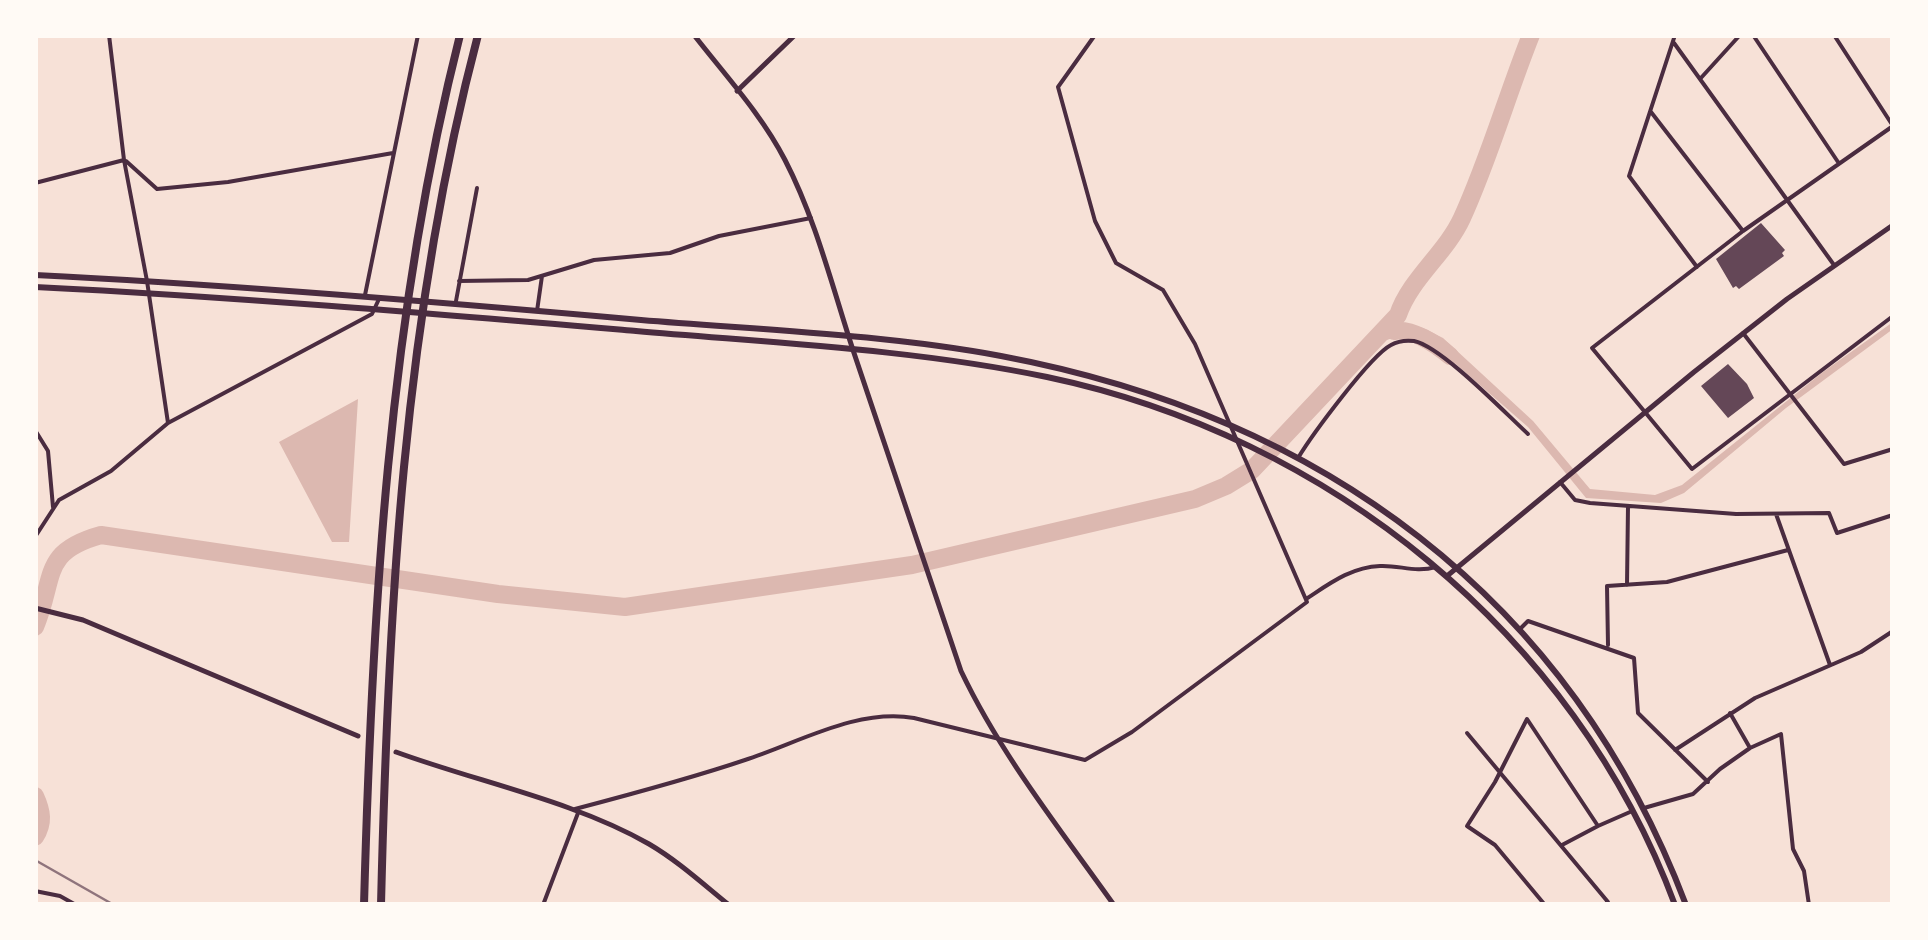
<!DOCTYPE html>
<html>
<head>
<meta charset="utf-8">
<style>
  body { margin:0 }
  #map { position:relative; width:1928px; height:940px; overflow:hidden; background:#f7e1d7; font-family:Commissioner,sans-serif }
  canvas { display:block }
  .frame { position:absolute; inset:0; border:38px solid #fffaf5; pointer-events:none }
</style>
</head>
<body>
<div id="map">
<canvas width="1928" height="940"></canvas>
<div class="frame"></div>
</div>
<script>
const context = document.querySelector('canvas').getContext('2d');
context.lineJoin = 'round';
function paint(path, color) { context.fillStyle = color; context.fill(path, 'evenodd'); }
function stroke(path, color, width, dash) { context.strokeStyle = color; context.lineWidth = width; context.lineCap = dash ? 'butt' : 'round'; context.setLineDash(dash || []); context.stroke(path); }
const water = new Path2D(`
  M 1893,322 L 1893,329 L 1786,408 L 1684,493 L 1661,503 L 1586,498 L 1528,427 L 1427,339 L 1404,334 L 1384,341 L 1399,324 L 1423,328 L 1443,338 L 1533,421 L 1590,489 L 1655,495 L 1682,485 L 1823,372 Z
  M 358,399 L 349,542 L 332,542 L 279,442 Z`);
const river = new Path2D(`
  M 1394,331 C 1412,328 1436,344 1450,356
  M 35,627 C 56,577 40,552 101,535 L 498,594 L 625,607 L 912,565 L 1195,499 L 1226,486 L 1252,470 L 1398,315 C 1410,279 1446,253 1462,218 C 1489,159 1507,95 1531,35
  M 35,796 C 42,811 44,823 35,837`);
const building = new Path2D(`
  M 1761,223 L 1785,250 L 1782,253 L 1784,256 L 1739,289 L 1736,286 L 1733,288 L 1716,259 Z
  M 1728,364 L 1747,384 L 1754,398 L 1728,418 L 1701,386 Z`);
const minor = new Path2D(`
  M 109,35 L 124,160 L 147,281 L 168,423
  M 1675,35 L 1629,176 L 1697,267
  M 1753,35 L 1838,162
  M 1834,35 L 1893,126
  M 1674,43 L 1834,265
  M 1700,79 L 1740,35
  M 1651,112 L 1743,231
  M 1893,126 L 1743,231 L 1592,348 L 1692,469 L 1893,316
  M 126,161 L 157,189 L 228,182 L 393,153
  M 35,183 L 124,160
  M 459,281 L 528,280 L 594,260 L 670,253 L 719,236 L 811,218
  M 365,295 L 418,35
  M 456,301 L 477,188
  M 537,311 L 542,276
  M 1743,333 L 1844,464 L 1893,449
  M 35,430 L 48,451 L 53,507
  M 1298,458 C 1312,435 1370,356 1391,345 C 1398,341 1406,340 1414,341 C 1442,347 1504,412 1528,434
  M 1560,482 L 1575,500 L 1590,503 L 1736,514 L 1829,513 L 1837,533 L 1893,515
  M 1776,514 L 1830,665
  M 35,537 L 59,500 L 111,471 L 168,423 L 372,314 L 379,299
  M 1627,585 L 1628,506
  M 1306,599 C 1329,584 1351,567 1380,566 C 1400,565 1415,573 1436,567
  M 1520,629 L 1528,621 L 1634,658 L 1638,713 L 1708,782
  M 1608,645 L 1607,586 L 1667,582 L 1788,550
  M 1730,713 L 1750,748
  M 1467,733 L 1608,902 L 1604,905
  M 1675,750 L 1755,698 L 1861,652 L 1893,631
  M 1644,808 L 1693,794 L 1720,769 L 1750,748 L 1781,734 L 1793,849 L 1804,871 L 1809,905
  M 575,809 C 632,794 689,779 745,760 C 798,743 857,708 914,718 L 1085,760 L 1132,732 L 1307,602 L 1195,344 L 1163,290 L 1116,263 L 1095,221 L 1058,87 L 1095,35
  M 1598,826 L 1630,812
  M 35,891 L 60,896 L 76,905
  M 543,905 L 578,813
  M 1545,905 L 1495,845 L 1467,826 L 1495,782 L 1527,719 L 1598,826 L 1562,845`);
const tertiary = new Path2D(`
  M 737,91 L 795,35
  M 853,350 L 961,671 C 1001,755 1060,829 1114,905
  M 1447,576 L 1694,372 L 1787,299 L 1893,225
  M 35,608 L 83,620 L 358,736
  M 396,752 C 478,782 574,801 649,844 C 678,861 703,884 729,905`);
const secondary = new Path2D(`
  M 694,35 C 725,75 762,115 785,160 C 816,220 832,286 853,350`);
const trunk = new Path2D(`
  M 35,275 C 237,285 440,302 641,320 C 761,330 882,334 1001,356 C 1320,416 1569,596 1686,905
  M 35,287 C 236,297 435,314 636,331 C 772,343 912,349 1047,377 C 1328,436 1574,633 1675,905`);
const motorway = new Path2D(`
  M 364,905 C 372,613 388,319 460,35
  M 381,905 C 388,613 403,319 478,35`);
const rail = new Path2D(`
  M 35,860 L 114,905`);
paint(water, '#dcb8b0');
stroke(river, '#dcb8b0', 18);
paint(building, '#644757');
stroke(minor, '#4a2c40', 4);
stroke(tertiary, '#4a2c40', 5);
stroke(secondary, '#4a2c40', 5);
stroke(trunk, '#4a2c40', 6);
stroke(motorway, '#4a2c40', 8);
stroke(rail, '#8f747c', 2.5);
</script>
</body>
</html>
